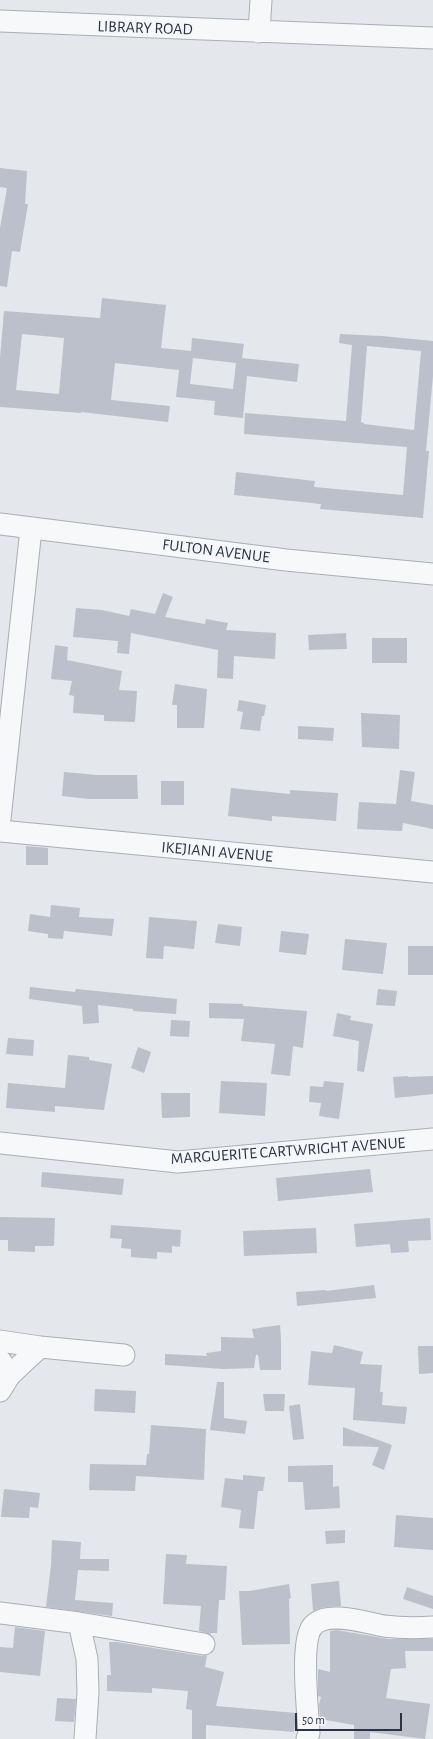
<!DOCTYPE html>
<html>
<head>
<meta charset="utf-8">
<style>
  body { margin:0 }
  #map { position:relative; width:433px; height:1739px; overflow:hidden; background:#e4e7ec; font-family:"Alegreya Sans",sans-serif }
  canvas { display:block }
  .scale { position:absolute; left:295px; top:1713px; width:107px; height:18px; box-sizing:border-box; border:2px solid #2b3445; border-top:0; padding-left:5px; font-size:12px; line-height:14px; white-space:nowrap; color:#2b3445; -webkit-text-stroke:3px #f4f6f9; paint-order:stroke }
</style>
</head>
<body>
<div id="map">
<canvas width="433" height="1739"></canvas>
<div class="scale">50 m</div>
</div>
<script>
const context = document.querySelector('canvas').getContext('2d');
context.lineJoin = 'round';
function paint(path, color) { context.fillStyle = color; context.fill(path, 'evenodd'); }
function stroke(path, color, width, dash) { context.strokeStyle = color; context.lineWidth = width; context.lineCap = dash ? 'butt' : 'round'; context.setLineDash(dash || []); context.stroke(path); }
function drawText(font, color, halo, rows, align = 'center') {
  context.font = font + ' "Alegreya Sans",sans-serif'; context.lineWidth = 3.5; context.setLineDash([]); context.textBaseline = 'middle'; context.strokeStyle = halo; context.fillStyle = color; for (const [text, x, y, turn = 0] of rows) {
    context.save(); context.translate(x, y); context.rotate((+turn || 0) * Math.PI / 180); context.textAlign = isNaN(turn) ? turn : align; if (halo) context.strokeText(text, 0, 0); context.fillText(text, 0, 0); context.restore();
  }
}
const building = new Path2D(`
  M 0,168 L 27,171 L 25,204 L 28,204 L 20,252 L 12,251 L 7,287 L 0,286 L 0,228 L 7,188 L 0,187 Z
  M 102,298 L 166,305 L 161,348 L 191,351 L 192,338 L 244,344 L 242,358 L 299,364 L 297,382 L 247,376 L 243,418 L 214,415 L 215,401 L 176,397 L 179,370 L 115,363 L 111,400 L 170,406 L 168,422 L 81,412 L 81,413 L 0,407 L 0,358 L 4,311 L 100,318 ZM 22,334 L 64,338 L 59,394 L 16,390 ZM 193,358 L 236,363 L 233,389 L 190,384 Z
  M 340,334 L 382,336 L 433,341 L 433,376 L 426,451 L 429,451 L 423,518 L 320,509 L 321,504 L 234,495 L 236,472 L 315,481 L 314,487 L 403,495 L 407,447 L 244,434 L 245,413 L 346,421 L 352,345 L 339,343 ZM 367,346 L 421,351 L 414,430 L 364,424 L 364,423 L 361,422 Z
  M 163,593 L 173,597 L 165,617 L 205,624 L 206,619 L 228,623 L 226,630 L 276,633 L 275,659 L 234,656 L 233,679 L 217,678 L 218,650 L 131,633 L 129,654 L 117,653 L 118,641 L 73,637 L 76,608 L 102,610 L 129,616 L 131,609 L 155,614 Z
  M 346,633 L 347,649 L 309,650 L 308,635 Z
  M 372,638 L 407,638 L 407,663 L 372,663 Z
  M 55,645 L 68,647 L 67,660 L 122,671 L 119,690 L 137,691 L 135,722 L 104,721 L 104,715 L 73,713 L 74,696 L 69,695 L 72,681 L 51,679 Z
  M 175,684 L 207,689 L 204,728 L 177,728 L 177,705 L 172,705 Z
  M 239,700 L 266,705 L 264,716 L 262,716 L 260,731 L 240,729 L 243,712 L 237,711 Z
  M 361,713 L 400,715 L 399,749 L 362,747 Z
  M 298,726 L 334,728 L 333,741 L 298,739 Z
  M 400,770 L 415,772 L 411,801 L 433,805 L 433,829 L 403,823 L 402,831 L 357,829 L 359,802 L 396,804 Z
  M 64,772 L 97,775 L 137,775 L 138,799 L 89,799 L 62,796 Z
  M 161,781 L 184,781 L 184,805 L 161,805 Z
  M 231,788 L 290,794 L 290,790 L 338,793 L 336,821 L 272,816 L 272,821 L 228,816 Z
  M 26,846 L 48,848 L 48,865 L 26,865 Z
  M 51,905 L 80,908 L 79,917 L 114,919 L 112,936 L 64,931 L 63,939 L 48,938 L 48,934 L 28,931 L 30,914 L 50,917 Z
  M 149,917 L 197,921 L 194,949 L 164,946 L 163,959 L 146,958 Z
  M 218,924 L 242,927 L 240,946 L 215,943 Z
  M 281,931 L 309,934 L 306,955 L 279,952 Z
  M 345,939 L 387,943 L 383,974 L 342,970 Z
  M 408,946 L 433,946 L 433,975 L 408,975 Z
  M 30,987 L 75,992 L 76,989 L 177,999 L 176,1014 L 133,1011 L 133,1009 L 98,1005 L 99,1023 L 83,1024 L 82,1006 L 29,999 Z
  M 378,989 L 397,991 L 395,1006 L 376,1005 Z
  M 209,1003 L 243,1004 L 243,1006 L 307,1011 L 303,1048 L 293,1046 L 290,1076 L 271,1074 L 275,1044 L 241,1041 L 244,1019 L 209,1018 Z
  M 337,1013 L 351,1016 L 350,1020 L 373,1024 L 364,1072 L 357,1071 L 359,1041 L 333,1036 Z
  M 171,1020 L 190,1021 L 189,1037 L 170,1036 Z
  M 8,1038 L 34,1040 L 33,1056 L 6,1054 Z
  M 138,1047 L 151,1052 L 144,1073 L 131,1068 Z
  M 68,1055 L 89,1057 L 89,1060 L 112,1064 L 104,1110 L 55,1106 L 55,1112 L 6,1108 L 8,1083 L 65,1088 Z
  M 408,1076 L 408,1077 L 433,1076 L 433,1094 L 395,1098 L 393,1077 Z
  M 221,1081 L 267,1083 L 265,1116 L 219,1113 Z
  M 324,1081 L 344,1083 L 339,1119 L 319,1116 L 321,1103 L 309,1102 L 310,1086 L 323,1087 Z
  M 161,1093 L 190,1093 L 190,1117 L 162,1118 Z
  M 370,1169 L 373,1192 L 278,1201 L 276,1178 Z
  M 42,1172 L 124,1179 L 122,1195 L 41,1187 Z
  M 0,1217 L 55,1218 L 54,1246 L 35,1246 L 35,1252 L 8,1251 L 8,1240 L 0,1240 Z
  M 430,1218 L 431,1240 L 408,1241 L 409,1252 L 391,1253 L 390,1244 L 356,1247 L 354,1224 Z
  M 111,1225 L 181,1230 L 180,1247 L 172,1246 L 172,1253 L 157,1252 L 157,1259 L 131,1257 L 131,1249 L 121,1248 L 122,1239 L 110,1238 Z
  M 316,1228 L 317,1253 L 244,1256 L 243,1231 Z
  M 374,1285 L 376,1298 L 297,1306 L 296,1292 L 326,1290 L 326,1291 Z
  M 280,1325 L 281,1339 L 281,1370 L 260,1370 L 258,1355 L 256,1355 L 254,1368 L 224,1369 L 165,1365 L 165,1354 L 207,1356 L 206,1353 L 221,1351 L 221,1337 L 254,1338 L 252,1329 Z
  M 334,1345 L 363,1352 L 360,1364 L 382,1365 L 380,1392 L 383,1392 L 382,1405 L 407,1407 L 405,1424 L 353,1420 L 355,1388 L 308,1385 L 311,1351 L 332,1353 Z
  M 418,1346 L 433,1346 L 433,1373 L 419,1374 Z
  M 217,1382 L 224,1382 L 224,1418 L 247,1421 L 245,1434 L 210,1430 Z
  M 95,1389 L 136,1391 L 135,1413 L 94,1411 Z
  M 263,1394 L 285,1394 L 284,1411 L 265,1411 Z
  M 300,1404 L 304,1439 L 293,1440 L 289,1406 Z
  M 151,1425 L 206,1429 L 204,1480 L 136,1476 L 135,1491 L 89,1490 L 90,1464 L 146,1465 L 147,1454 L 149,1454 Z
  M 343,1427 L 392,1445 L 384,1470 L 372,1465 L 379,1447 L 343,1446 Z
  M 333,1465 L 333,1487 L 339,1486 L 340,1508 L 305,1510 L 303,1482 L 288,1482 L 288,1466 Z
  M 243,1475 L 265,1477 L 263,1491 L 258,1491 L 254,1529 L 239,1528 L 241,1510 L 221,1507 L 225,1478 L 243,1480 Z
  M 4,1489 L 40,1493 L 38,1508 L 30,1507 L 29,1518 L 1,1517 Z
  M 396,1515 L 433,1518 L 433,1550 L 394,1547 Z
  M 345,1530 L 345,1543 L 326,1544 L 325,1531 Z
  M 52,1540 L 81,1542 L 80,1559 L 109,1559 L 109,1571 L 78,1570 L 75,1600 L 113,1603 L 112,1616 L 46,1607 L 51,1565 Z
  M 166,1554 L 187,1555 L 186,1564 L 227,1566 L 225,1600 L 219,1600 L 217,1633 L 211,1633 L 211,1634 L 199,1631 L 201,1606 L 163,1604 Z
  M 339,1581 L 341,1606 L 325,1607 L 313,1611 L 311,1584 Z
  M 289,1584 L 291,1598 L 289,1599 L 290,1644 L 242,1645 L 239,1591 L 250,1591 Z
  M 407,1587 L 433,1596 L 433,1609 L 403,1599 Z
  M 15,1627 L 45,1631 L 40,1676 L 0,1672 L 0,1647 L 13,1648 Z
  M 336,1630 L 389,1639 L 433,1639 L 433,1651 L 405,1651 L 406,1668 L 391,1669 L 386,1698 L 430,1704 L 425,1739 L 370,1732 L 370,1739 L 354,1739 L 354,1725 L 320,1719 L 319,1705 L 321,1697 L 318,1696 L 318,1669 L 330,1672 L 330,1631 Z
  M 109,1642 L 117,1642 L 202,1656 L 207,1655 L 205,1667 L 224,1672 L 216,1706 L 296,1713 L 294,1732 L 206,1725 L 206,1739 L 192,1739 L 192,1710 L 186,1709 L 188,1691 L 152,1688 L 152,1693 L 107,1691 L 107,1675 L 111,1675 Z
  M 57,1698 L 76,1699 L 74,1722 L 55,1721 Z`);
const minor = new Path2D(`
  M 0,21 L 433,38
  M 259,32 L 261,0
  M 0,524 L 286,560 L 433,574
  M 0,819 L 31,529
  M 0,831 L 433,872
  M 0,1143 L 178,1162 L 433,1139
  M 0,1341 L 40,1347 L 124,1355
  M 0,1360 L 10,1375
  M 0,1391 L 10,1375 L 40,1347
  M 0,1613 L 79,1623 L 204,1644
  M 79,1623 L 87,1659 L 88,1692 L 85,1739
  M 307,1739 L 309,1733 C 308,1712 300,1643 312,1627 C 325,1609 367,1623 384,1626 C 400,1628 417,1628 433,1627`);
const streetNames = [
  ["LIBRARY ROAD",145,28,2],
  ["FULTON AVENUE",216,551,7],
  ["IKEJIANI AVENUE",217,852,5],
  ["MARGUERITE CARTWRIGHT AVENUE",288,1151,-4]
];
paint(building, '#bbc0ca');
stroke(minor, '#a9aeb7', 23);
stroke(minor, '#f7f8fa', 21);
drawText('16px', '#2b3445', '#f4f6f9', streetNames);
</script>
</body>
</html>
